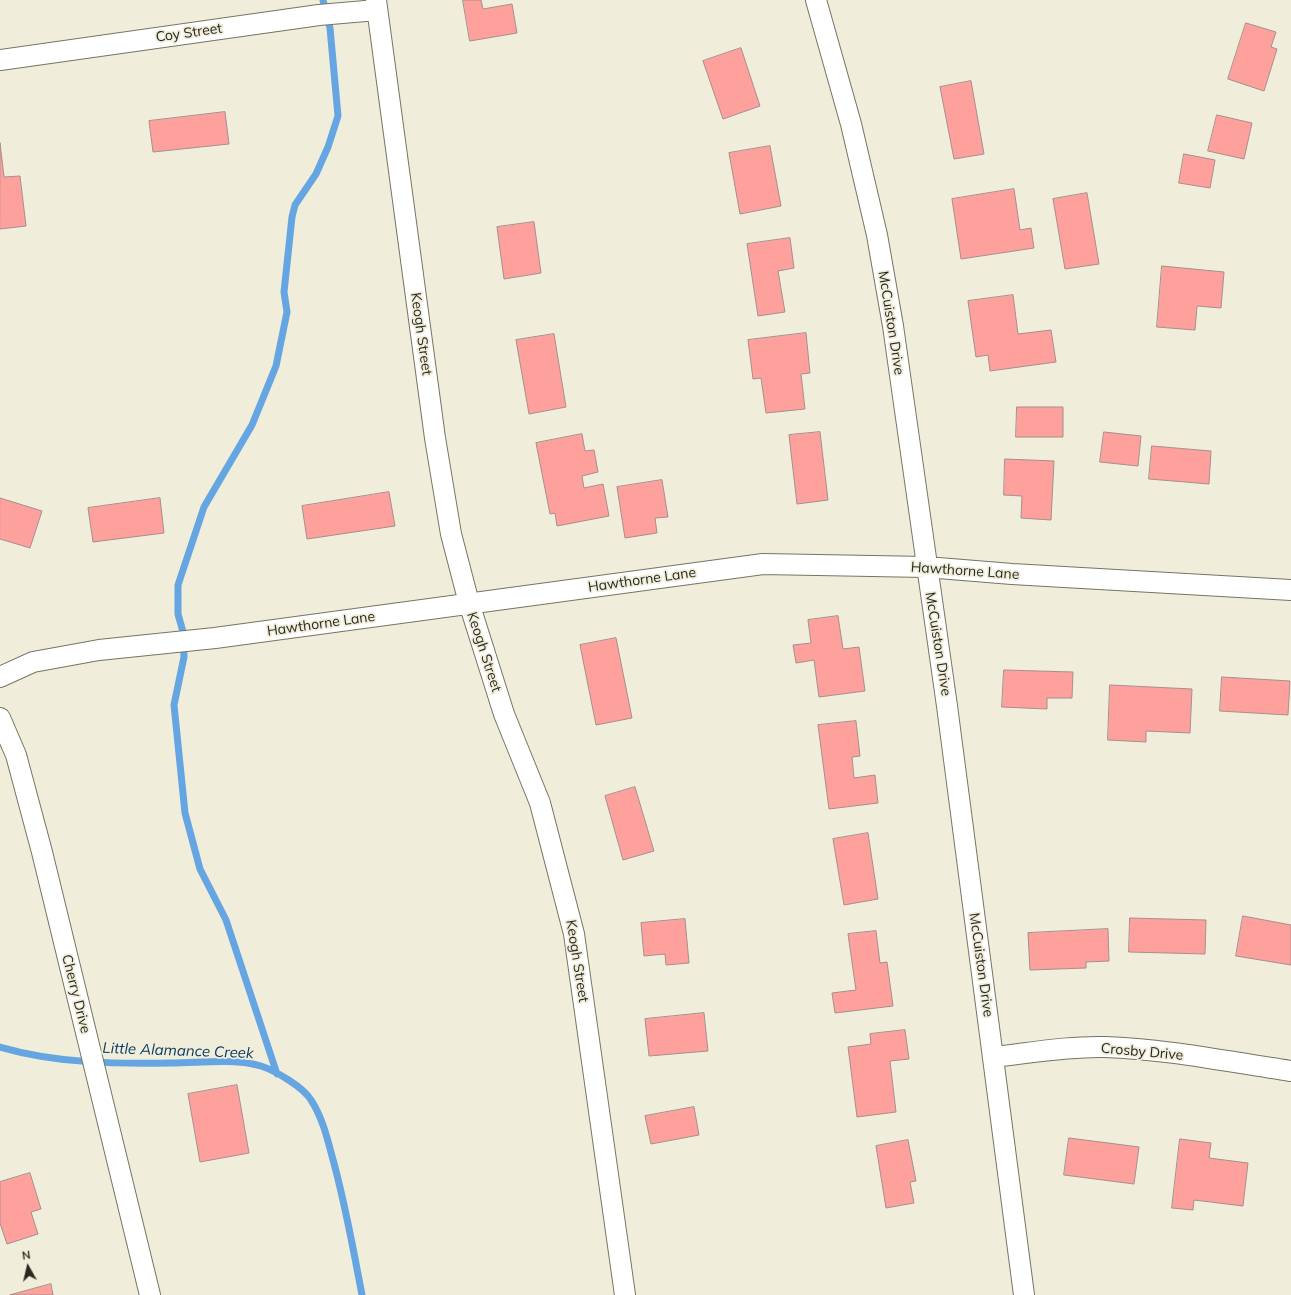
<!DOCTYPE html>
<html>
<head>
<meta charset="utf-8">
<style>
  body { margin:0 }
  #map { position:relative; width:1291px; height:1295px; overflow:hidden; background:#f0edda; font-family:Mulish,sans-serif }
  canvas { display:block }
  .north { position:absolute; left:8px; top:1247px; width:40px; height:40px; -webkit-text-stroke:3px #f0edda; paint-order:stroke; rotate:352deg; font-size:11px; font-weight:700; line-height:16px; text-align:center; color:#292821 }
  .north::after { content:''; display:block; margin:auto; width:14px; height:18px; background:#292821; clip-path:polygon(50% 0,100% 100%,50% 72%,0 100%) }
</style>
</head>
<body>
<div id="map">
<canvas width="1291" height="1295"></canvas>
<div class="north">N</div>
</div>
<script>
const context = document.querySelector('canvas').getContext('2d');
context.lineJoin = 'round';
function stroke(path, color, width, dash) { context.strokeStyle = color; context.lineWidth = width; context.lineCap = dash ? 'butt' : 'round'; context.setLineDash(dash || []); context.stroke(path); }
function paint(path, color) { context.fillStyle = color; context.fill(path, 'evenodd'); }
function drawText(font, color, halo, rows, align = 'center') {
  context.font = font + ' Mulish,sans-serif'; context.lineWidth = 3.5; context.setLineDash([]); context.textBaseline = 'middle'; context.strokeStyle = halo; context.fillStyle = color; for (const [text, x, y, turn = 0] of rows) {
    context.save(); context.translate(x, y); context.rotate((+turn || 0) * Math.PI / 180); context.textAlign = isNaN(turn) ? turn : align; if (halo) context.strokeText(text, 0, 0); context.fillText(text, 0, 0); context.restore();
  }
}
const stream = new Path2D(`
  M 0,1047 C 55,1063 115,1064 171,1063 C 200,1063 233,1058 261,1066 C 276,1071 303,1087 311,1100 C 322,1117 327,1137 332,1156 C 345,1202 353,1248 362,1295
  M 277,1074 L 226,920 L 200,869 L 185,813 L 174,705 L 184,657 L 183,632 L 178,614 L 178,585 L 204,507 L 252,425 L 276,366 L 287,312 L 284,292 L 292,217 L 295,205 L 316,174 L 328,147 L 338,116 L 330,28 L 323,0`);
const building = new Path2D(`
  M 463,0 L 481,0 L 483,9 L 512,4 L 517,33 L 470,41 Z
  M 1246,23 L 1276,32 L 1271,47 L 1277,49 L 1264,91 L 1228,79 Z
  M 741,48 L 760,106 L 723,119 L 703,61 Z
  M 971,81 L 984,154 L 954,159 L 940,87 Z
  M 225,112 L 229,144 L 153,152 L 149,121 Z
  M 1217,115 L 1252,123 L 1244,159 L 1208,151 Z
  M 0,143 L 4,177 L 20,176 L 26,226 L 0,229 Z
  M 770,146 L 781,206 L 740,214 L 729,153 Z
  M 1184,154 L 1215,160 L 1210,188 L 1179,183 Z
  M 1014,189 L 1020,230 L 1031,228 L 1034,248 L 961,259 L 952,199 Z
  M 1087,193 L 1099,264 L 1065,269 L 1053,199 Z
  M 534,222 L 541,273 L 504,279 L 497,227 Z
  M 790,238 L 794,268 L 778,271 L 785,312 L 758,316 L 747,244 Z
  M 1162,266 L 1224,272 L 1221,308 L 1197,306 L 1195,330 L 1157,327 Z
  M 1013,295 L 1018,334 L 1051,330 L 1056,362 L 990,371 L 988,355 L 976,357 L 968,301 Z
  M 806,333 L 810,373 L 801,374 L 805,409 L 766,413 L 761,378 L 753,379 L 748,340 Z
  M 554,334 L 566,407 L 529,414 L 516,340 Z
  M 1017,407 L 1063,407 L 1063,437 L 1016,437 Z
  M 820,432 L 828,500 L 797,504 L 789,435 Z
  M 1104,432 L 1141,436 L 1138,466 L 1100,462 Z
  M 582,434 L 585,451 L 594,450 L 598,472 L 582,476 L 584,488 L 603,484 L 609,516 L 557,526 L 555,513 L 550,514 L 536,443 Z
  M 1152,446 L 1211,451 L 1209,484 L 1149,479 Z
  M 1005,459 L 1054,461 L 1051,520 L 1021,518 L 1022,496 L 1004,495 Z
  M 662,480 L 668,517 L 655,518 L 657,533 L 625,538 L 617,487 Z
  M 389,492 L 395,526 L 307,539 L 302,506 Z
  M 0,498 L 42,511 L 30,548 L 0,539 Z
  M 160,498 L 164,533 L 93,542 L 88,508 Z
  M 838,616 L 843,649 L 859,647 L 865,691 L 819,697 L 814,660 L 796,663 L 793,645 L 811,643 L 808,620 Z
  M 616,638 L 632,718 L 596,725 L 580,645 Z
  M 1004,670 L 1073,672 L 1072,698 L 1047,698 L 1047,709 L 1002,707 Z
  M 1222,677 L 1290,681 L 1288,715 L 1220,711 Z
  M 1110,685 L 1192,689 L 1190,733 L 1146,731 L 1146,742 L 1108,740 Z
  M 856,721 L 860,756 L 852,757 L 854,778 L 875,775 L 878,803 L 829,809 L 818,725 Z
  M 635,787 L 654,851 L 623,860 L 605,796 Z
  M 868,833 L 878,899 L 844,905 L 833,839 Z
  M 1243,916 L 1291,925 L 1291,965 L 1236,956 Z
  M 1130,918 L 1206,920 L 1205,954 L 1129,952 Z
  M 685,919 L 689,963 L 666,965 L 665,954 L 644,956 L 641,923 Z
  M 1108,929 L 1109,961 L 1086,962 L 1086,968 L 1030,970 L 1028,933 Z
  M 876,931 L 880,963 L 887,962 L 893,1006 L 835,1013 L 832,993 L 856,990 L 848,934 Z
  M 704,1013 L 708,1051 L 649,1056 L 645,1019 Z
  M 905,1030 L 909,1059 L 890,1061 L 896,1112 L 857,1117 L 848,1047 L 871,1044 L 870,1034 Z
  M 237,1085 L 249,1153 L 200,1162 L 188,1094 Z
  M 694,1107 L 699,1135 L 651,1144 L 645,1116 Z
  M 1069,1138 L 1139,1147 L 1134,1184 L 1064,1175 Z
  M 1180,1139 L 1211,1143 L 1209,1158 L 1248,1163 L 1243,1206 L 1194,1200 L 1193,1210 L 1172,1208 Z
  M 908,1140 L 916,1181 L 910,1182 L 914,1203 L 886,1208 L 876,1146 Z
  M 30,1173 L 41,1209 L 31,1212 L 38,1234 L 7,1244 L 0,1223 L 0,1182 Z
  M 51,1284 L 53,1295 L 10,1295 Z`);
const minor = new Path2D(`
  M 376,0 L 435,438 L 451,534 L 469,603 L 504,714 L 540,803 L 574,934 L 625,1295
  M 816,0 L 851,124 L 877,235 L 893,326 L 947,706 L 1024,1295
  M 0,60 L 319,15 L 377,10
  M 0,677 L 33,662 L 99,650 L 215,638 L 763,564 L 926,567 L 1012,574 L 1291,590
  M 0,718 L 16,755 L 42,852 L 150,1295
  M 993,1057 C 1030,1053 1068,1046 1105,1047 C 1167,1049 1229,1062 1291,1071`);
const streetNames = [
  ["Coy Street",189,33,-8],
  ["McCuiston Drive",891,323,81],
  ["Keogh Street",421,334,82],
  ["Hawthorne Lane",965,571,4],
  ["Hawthorne Lane",642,580,-8],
  ["Hawthorne Lane",321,624,-8],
  ["McCuiston Drive",938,644,81],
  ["Keogh Street",484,652,72],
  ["Keogh Street",577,961,81],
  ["McCuiston Drive",981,965,82],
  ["Cherry Drive",76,994,76],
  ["Crosby Drive",1142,1052,5]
];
const waterNames = [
  ["Little Alamance Creek",178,1051,2]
];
stroke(stream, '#65a5e2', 7);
paint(building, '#fea09c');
stroke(building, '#a48f8e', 1);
stroke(minor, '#777463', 22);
stroke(minor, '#fff', 20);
drawText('14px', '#292821', '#f0edda', streetNames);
drawText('italic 15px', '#0a3b62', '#f0edda', waterNames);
</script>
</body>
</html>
